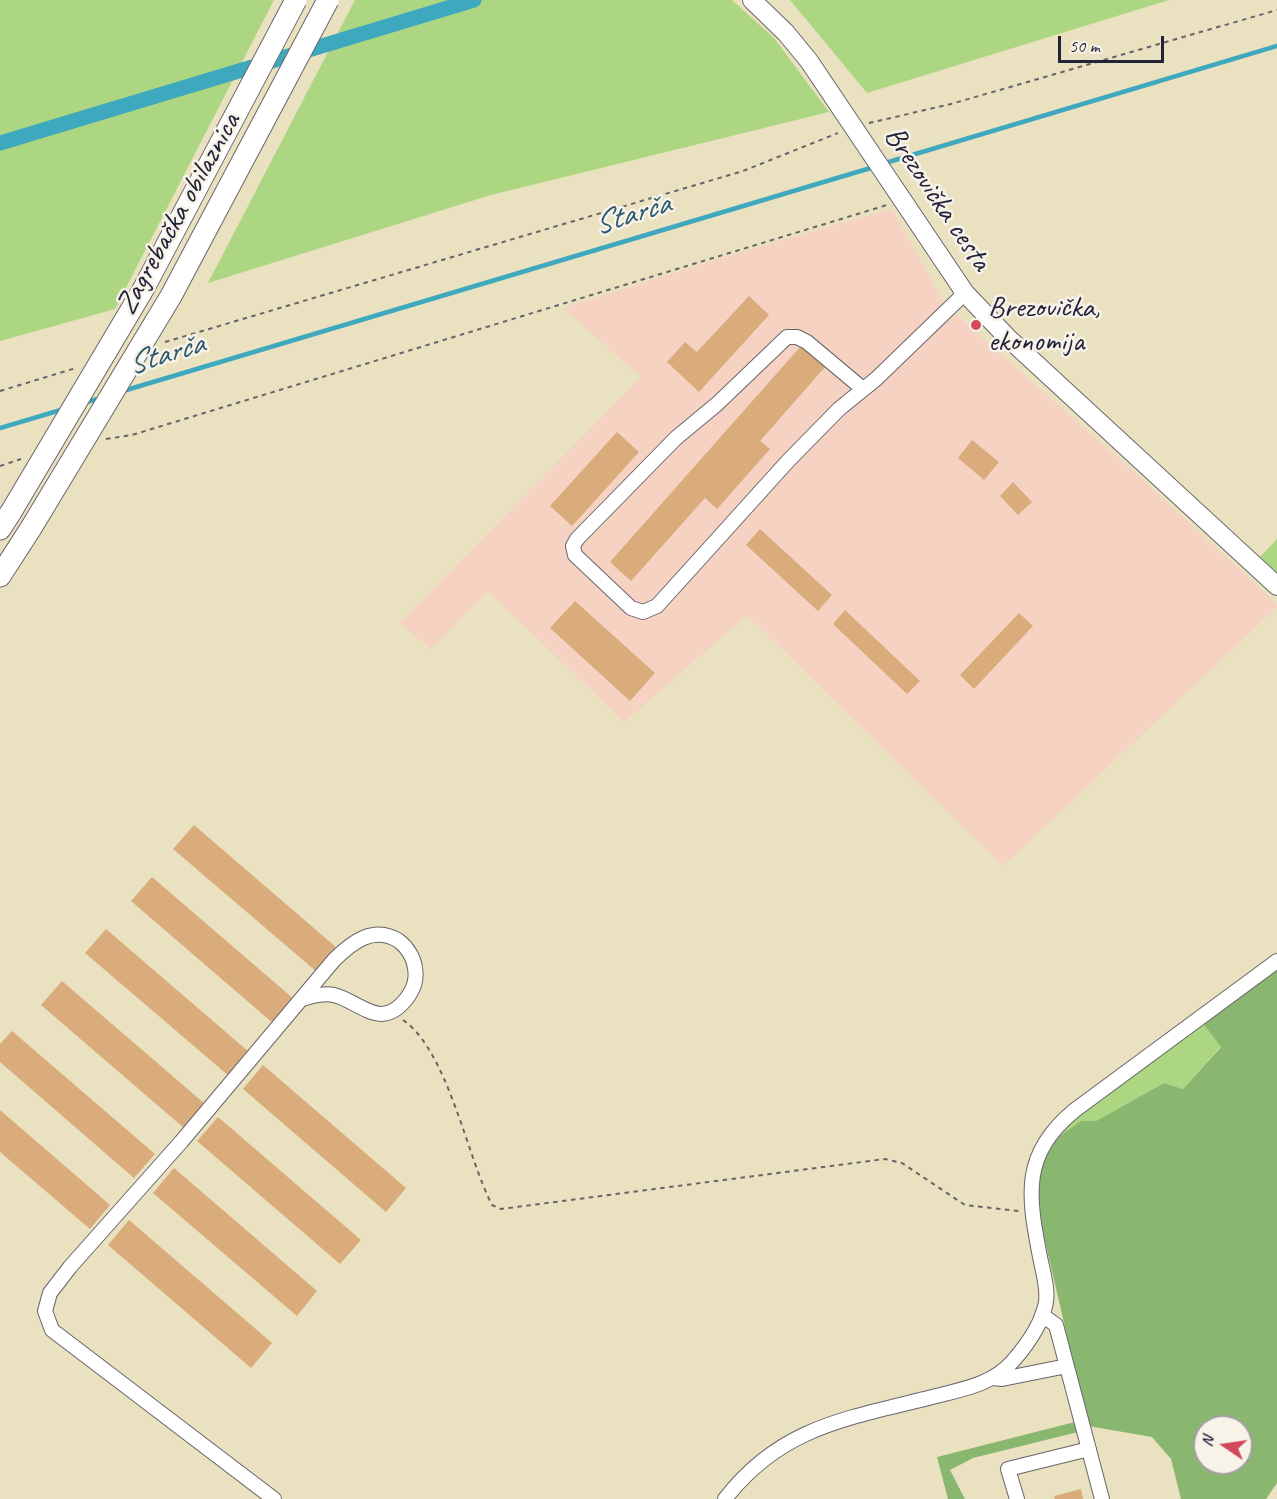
<!DOCTYPE html>
<html>
<head>
<meta charset="utf-8">
<style>
  body { margin:0 }
  #map { position:relative; width:1277px; height:1499px; overflow:hidden; background:#e9e1bf; font-family:Caveat,sans-serif }
  canvas { display:block }
  .north { position:absolute; left:1193px; top:1415px; width:60px; height:60px; box-sizing:border-box; background:#f7f3e8; border:2px solid #a29fa3; border-radius:50%; rotate:283deg; font-size:16px; font-weight:700; line-height:24px; text-align:center; color:#22223b }
  .north::after { content:''; display:block; margin:auto; width:21px; height:27px; background:#d1495b; clip-path:polygon(50% 0,100% 100%,50% 72%,0 100%) }
  .scale { position:absolute; left:1058px; top:36px; width:106px; height:27px; box-sizing:border-box; border:3px solid #22223b; border-top:0; padding-left:8px; font-size:18px; line-height:21px; white-space:nowrap; color:#22223b; -webkit-text-stroke:4px #f7f3e8; paint-order:stroke }
</style>
</head>
<body>
<div id="map">
<canvas width="1277" height="1499"></canvas>
<div class="north">N</div>
<div class="scale">50 m</div>
</div>
<script>
const context = document.querySelector('canvas').getContext('2d');
context.lineJoin = 'round';
function paint(path, color) { context.fillStyle = color; context.fill(path, 'evenodd'); }
function stroke(path, color, width, dash) { context.strokeStyle = color; context.lineWidth = width; context.lineCap = dash ? 'butt' : 'round'; context.setLineDash(dash || []); context.stroke(path); }
function drawText(font, color, halo, rows, align = 'center') {
  context.font = font + ' Caveat,sans-serif'; context.lineWidth = 5; context.setLineDash([]); context.textBaseline = 'middle'; context.strokeStyle = halo; context.fillStyle = color; for (const [text, x, y, turn = 0] of rows) {
    context.save(); context.translate(x, y); context.rotate((+turn || 0) * Math.PI / 180); context.textAlign = isNaN(turn) ? turn : align; if (halo) context.strokeText(text, 0, 0); context.fillText(text, 0, 0); context.restore();
  }
}
const built = new Path2D(`
  M 892,209 L 945,305 L 1124,463 L 1277,604 L 1277,607 L 1003,866 L 747,615 L 624,722 L 488,591 L 431,649 L 400,623 L 641,377 L 563,308 L 734,254 Z`);
const green = new Path2D(`
  M 0,0 L 274,0 L 115,309 L 0,341 Z
  M 355,0 L 732,0 L 774,38 L 829,112 L 491,195 L 208,283 Z
  M 790,0 L 1169,0 L 867,93 Z
  M 1277,539 L 1277,574 L 1260,557 Z
  M 1202,1022 L 1221,1046 L 1183,1089 L 1164,1083 L 1096,1121 L 1050,1143 L 1062,1126 Z`);
const forest = new Path2D(`
  M 1277,968 L 1277,1483 L 1266,1499 L 1181,1499 L 1171,1459 L 1152,1437 L 1088,1426 L 1038,1211 L 1037,1185 L 1050,1143 L 1081,1121 L 1096,1121 L 1164,1083 L 1183,1089 L 1221,1047 L 1202,1022 ZM 1205,1427 L 1241,1427 L 1241,1463 L 1205,1463 Z
  M 1075,1422 L 1078,1432 L 973,1458 L 950,1470 L 965,1499 L 948,1499 L 937,1457 Z`);
const stream = new Path2D(`
  M 882,164 L 1277,46
  M 123,391 L 874,167
  M 83,403 L 101,398
  M 0,428 L 64,409`);
const canal = new Path2D(`
  M 0,143 L 474,0`);
const building = new Path2D(`
  M 749,296 L 769,315 L 699,392 L 667,362 L 685,342 L 697,352 Z
  M 801,346 L 825,367 L 760,441 L 770,449 L 717,509 L 705,498 L 631,581 L 610,562 Z
  M 617,432 L 639,452 L 572,526 L 550,506 Z
  M 972,440 L 999,462 L 984,480 L 958,458 Z
  M 1013,482 L 1032,502 L 1018,515 L 1000,496 Z
  M 760,529 L 832,595 L 818,611 L 746,545 Z
  M 575,601 L 655,673 L 630,701 L 550,628 Z
  M 845,610 L 920,681 L 907,694 L 833,624 Z
  M 1019,613 L 1033,626 L 974,689 L 960,675 Z
  M 194,825 L 337,948 L 317,972 L 173,849 Z
  M 152,877 L 295,1000 L 274,1024 L 131,901 Z
  M 106,929 L 249,1052 L 229,1076 L 85,953 Z
  M 62,981 L 205,1104 L 184,1128 L 41,1005 Z
  M 12,1031 L 155,1154 L 134,1178 L 0,1062 L 0,1044 Z
  M 263,1065 L 406,1188 L 386,1212 L 243,1089 Z
  M 0,1110 L 110,1205 L 90,1229 L 0,1152 Z
  M 218,1117 L 361,1240 L 340,1264 L 197,1141 Z
  M 174,1168 L 317,1291 L 297,1316 L 153,1193 Z
  M 129,1220 L 272,1343 L 251,1368 L 108,1245 Z
  M 1081,1489 L 1083,1499 L 1055,1499 L 1054,1496 Z`);
const path = new Path2D(`
  M 869,123 L 951,104 L 1277,10
  M 165,342 L 743,171 L 838,133
  M 0,391 L 76,368
  M 106,439 L 132,435 L 887,205
  M 0,466 L 21,459
  M 403,1020 C 448,1051 467,1157 492,1205 L 501,1209 L 885,1159 L 902,1163 L 965,1205 L 1019,1211`);
const minor = new Path2D(`
  M 863,389 L 807,342 L 797,337 L 787,337 L 717,404 L 676,438 L 577,539 L 573,546 L 575,555 L 631,608 L 643,612 L 657,606 L 788,461 L 839,409 L 876,379 L 965,293
  M 1042,1315 L 1056,1325 L 1102,1499
  M 993,1378 L 1002,1379 L 1067,1366
  M 274,1499 L 52,1330 L 45,1311 L 50,1293 L 70,1267 L 181,1142 L 334,960 C 352,942 374,925 399,941 C 407,947 414,958 415,968 C 417,980 414,988 407,998 C 381,1032 361,1002 334,995 C 322,993 313,996 302,999
  M 725,1499 C 782,1425 851,1418 936,1396 C 964,1389 993,1384 1013,1361 C 1027,1345 1042,1324 1046,1302 C 1048,1288 1043,1272 1040,1257 C 1028,1195 1021,1154 1075,1110 L 1277,961
  M 1017,1499 L 1008,1469 L 1089,1449`);
const major = new Path2D(`
  M 752,0 L 786,33 L 809,61 L 965,293 L 1007,337 L 1277,586`);
const highway = new Path2D(`
  M 0,529 L 11,512
  M 0,576 L 31,528`);
const highwayBridge = new Path2D(`
  M 11,512 L 144,288 L 296,0
  M 31,528 L 171,296 L 328,0`);
const markers = [
  [976,325,6,"#d1495b"]
];
const streetNames = [
  ["Brezovička cesta",937,199,56],
  ["Zagrebačka obilaznica",179,214,-61]
];
const poiNames = [
  ["Brezovička,",988,308],
  ["ekonomija",988,342]
];
const waterNames = [
  ["Starča",632,215,-17],
  ["Starča",166,355,-17]
];
paint(built, '#f5d2c2');
paint(green, '#add682');
paint(forest, '#8ab770');
stroke(stream, '#3ea8be', 4.5);
stroke(canal, '#3ea8be', 15);
paint(building, '#daac7b');
stroke(minor, '#686569', 16);
stroke(major, '#686569', 20);
stroke(highway, '#686569', 23);
stroke(path, '#686569', 2, [4.5, 4.5]);
stroke(minor, '#fff', 14);
stroke(major, '#fff', 18);
stroke(highway, '#fff', 21);
stroke(highwayBridge, '#686569', 23, []);
stroke(highwayBridge, '#fff', 21);
for (const [x, y, r, color] of markers) { const dot = new Path2D(); dot.arc(x, y, r, 0, 2 * Math.PI); context.fillStyle = color; context.fill(dot); stroke(dot, '#f7f3e8', 2); }
drawText('30px', '#22223b', '#f7f3e8', streetNames);
drawText('30px', '#22223b', '#f7f3e8', poiNames, 'left');
drawText('italic 32px', '#2d586f', '#f7f3e8', waterNames);
</script>
</body>
</html>
